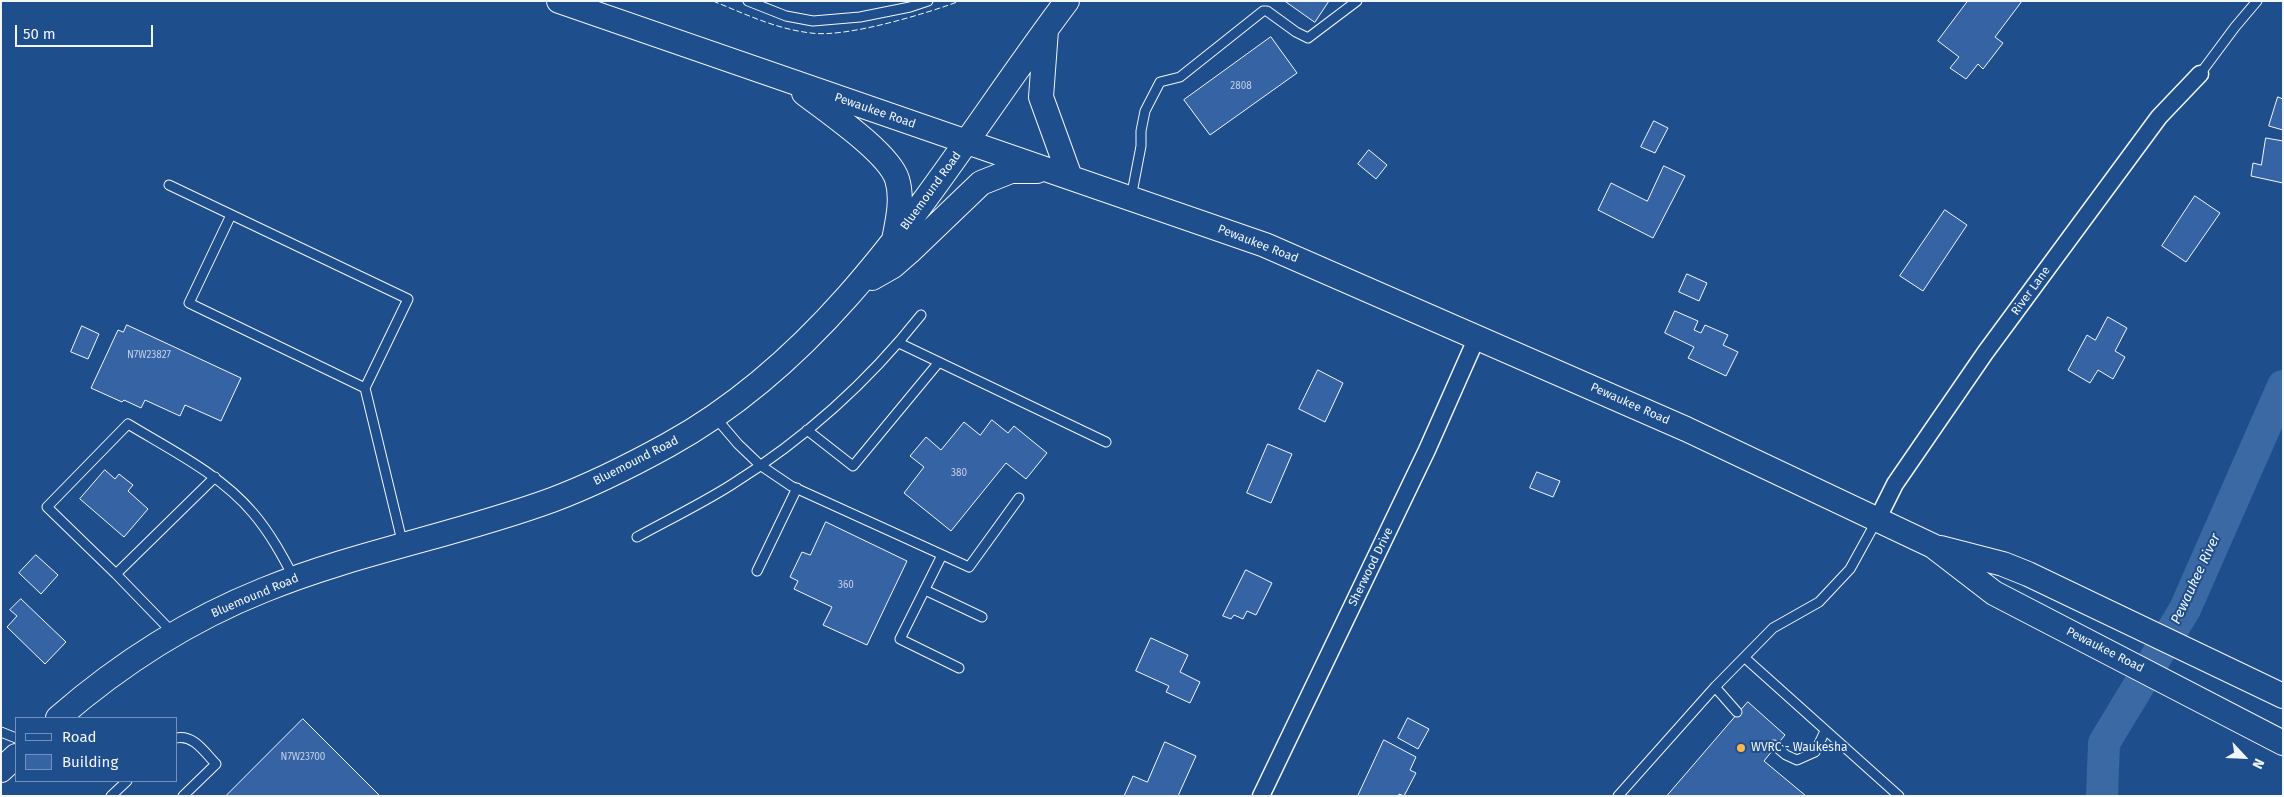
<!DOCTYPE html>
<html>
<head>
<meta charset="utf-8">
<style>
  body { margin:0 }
  #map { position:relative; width:2284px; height:797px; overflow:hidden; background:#1f4e8c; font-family:"Fira Sans",sans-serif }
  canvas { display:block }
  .frame { position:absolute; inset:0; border:2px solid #f2f6ff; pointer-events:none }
  .legend { position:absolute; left:15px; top:717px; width:162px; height:65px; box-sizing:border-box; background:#1f4e8c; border:1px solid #7391ba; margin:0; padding:6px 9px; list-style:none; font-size:15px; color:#f2f6ff }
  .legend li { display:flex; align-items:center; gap:10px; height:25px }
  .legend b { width:25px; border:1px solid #7391ba }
  .north { position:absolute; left:2219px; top:732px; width:50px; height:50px; -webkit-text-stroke:4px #1f4e8c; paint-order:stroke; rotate:115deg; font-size:14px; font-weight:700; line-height:20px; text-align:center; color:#f2f6ff }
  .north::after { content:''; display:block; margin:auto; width:18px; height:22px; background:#f2f6ff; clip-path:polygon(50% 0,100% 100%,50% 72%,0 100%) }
  .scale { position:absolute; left:15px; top:25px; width:138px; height:22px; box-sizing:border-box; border:2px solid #f2f6ff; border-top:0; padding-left:6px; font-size:15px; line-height:18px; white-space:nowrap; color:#f2f6ff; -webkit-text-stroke:4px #1f4e8c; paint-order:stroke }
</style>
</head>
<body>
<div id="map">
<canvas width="2284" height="797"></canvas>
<div class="frame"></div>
<ul class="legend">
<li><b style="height:6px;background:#1f4e8c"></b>Road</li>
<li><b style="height:14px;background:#3563a3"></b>Building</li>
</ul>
<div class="north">N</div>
<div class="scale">50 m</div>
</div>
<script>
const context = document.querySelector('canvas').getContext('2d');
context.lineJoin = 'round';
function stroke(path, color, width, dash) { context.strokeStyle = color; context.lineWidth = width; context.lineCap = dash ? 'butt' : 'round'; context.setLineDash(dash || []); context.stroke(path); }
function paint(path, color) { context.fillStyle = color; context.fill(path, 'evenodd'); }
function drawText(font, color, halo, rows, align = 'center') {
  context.font = font + ' "Fira Sans",sans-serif'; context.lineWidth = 4; context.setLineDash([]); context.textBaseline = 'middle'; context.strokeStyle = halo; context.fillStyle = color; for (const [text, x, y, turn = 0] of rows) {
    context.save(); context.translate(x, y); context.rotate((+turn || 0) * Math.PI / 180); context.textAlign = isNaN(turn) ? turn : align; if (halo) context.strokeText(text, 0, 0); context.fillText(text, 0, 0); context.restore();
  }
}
const river = new Path2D(`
  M 2102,796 L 2104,743 L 2185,609 L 2283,386`);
const building = new Path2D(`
  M 1285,1 L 1329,1 L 1315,22 Z
  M 1968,1 L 2022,1 L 1995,37 L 2003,43 L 1983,69 L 1978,64 L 1966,79 L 1950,68 L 1959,57 L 1938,41 Z
  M 1271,37 L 1297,73 L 1210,135 L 1184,100 Z
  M 2278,97 L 2283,99 L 2283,130 L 2269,126 Z
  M 1654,121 L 1668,128 L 1655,153 L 1641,147 Z
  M 2266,138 L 2283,141 L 2283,183 L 2251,176 L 2253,163 L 2261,165 Z
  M 1369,150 L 1387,165 L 1376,179 L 1358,164 Z
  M 1664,166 L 1685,176 L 1653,238 L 1598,210 L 1611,183 L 1647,201 Z
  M 2195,196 L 2220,213 L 2186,262 L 2162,246 Z
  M 1945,210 L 1967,225 L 1923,291 L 1900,276 Z
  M 1687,274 L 1707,283 L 1699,301 L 1679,292 Z
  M 1675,311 L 1698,321 L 1694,330 L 1701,333 L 1705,325 L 1728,335 L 1723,345 L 1738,352 L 1726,376 L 1688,358 L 1694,347 L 1665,333 Z
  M 2108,317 L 2127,328 L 2115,351 L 2125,357 L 2113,379 L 2098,370 L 2090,383 L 2068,370 L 2087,335 L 2095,340 Z
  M 127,325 L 241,378 L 221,421 L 185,405 L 180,416 L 145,400 L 141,408 L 124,400 L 122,402 L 91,388 L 118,330 L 123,332 Z
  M 82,326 L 99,334 L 88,359 L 71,352 Z
  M 1318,370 L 1343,383 L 1325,422 L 1299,409 Z
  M 992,420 L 1008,433 L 1014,426 L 1047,453 L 1026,479 L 1006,463 L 951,531 L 904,493 L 924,467 L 910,456 L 926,437 L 941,450 L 964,422 L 980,435 Z
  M 1268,444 L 1292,454 L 1271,503 L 1247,493 Z
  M 105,470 L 115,479 L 119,474 L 133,485 L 128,491 L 148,509 L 124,537 L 80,499 Z
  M 1537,472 L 1560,481 L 1553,497 L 1530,488 Z
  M 826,522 L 907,561 L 867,645 L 823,625 L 832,607 L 794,589 L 798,581 L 790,577 L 802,552 L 810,555 Z
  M 36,555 L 58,575 L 41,594 L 19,573 Z
  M 1246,570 L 1272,583 L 1256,615 L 1247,611 L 1243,619 L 1234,615 L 1231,619 L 1223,616 Z
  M 21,599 L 66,642 L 45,664 L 7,627 L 17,616 L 10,610 Z
  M 1151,638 L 1188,655 L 1180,672 L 1200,682 L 1190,703 L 1166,692 L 1169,686 L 1136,671 Z
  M 1748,702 L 1785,735 L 1764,761 L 1806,796 L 1667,796 Z
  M 1408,718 L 1429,729 L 1418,749 L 1398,738 Z
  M 303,719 L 380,796 L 226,796 Z
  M 1384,740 L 1416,757 L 1410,770 L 1416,773 L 1404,796 L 1399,794 L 1398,796 L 1358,796 Z
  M 1165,742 L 1196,756 L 1178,796 L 1124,796 L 1133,776 L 1147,782 Z`);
const service = new Path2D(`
  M 748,1 L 786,16 L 813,21 L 860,17 L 910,7 L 928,1
  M 2200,74 L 2235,27 L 2257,1
  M 169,185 L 408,299 L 365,388 L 403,545
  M 1131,198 L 1141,146 L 1141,131 L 1145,111 L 1160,82 L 1180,77 L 1263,11 L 1267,11 L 1296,32 L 1308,38 L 1357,1
  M 231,215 L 189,303 L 365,388
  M 899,343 L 1106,442
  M 715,417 L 738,444 L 760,465 L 791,486 L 969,567 L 1019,498
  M 807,430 L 853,466 L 939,362
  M 637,537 C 668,520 701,504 731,485 C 803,440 868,382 921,315
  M 942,555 L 900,639 L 959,668
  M 757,571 L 797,488
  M 116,574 L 215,477
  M 925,590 L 982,617
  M 174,634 L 116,574 L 47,507 L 128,424 C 171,450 220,474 253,513 C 270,533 282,555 294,578
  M 1745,658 L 1899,796
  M 1715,687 L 1737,712
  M 1,732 L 16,738
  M 176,738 C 194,734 205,753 216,764 L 183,796
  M 1774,745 L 1786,755 L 1797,760 L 1815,752 L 1825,731
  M 111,796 L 127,781
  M 1618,796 L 1715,687 L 1773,628 L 1819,602 L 1850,569 L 1877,520`);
const minor = new Path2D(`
  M 1877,520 L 1895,484 L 1985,353 L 2159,117 L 2200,74
  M 1261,796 L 1427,450 L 1477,337`);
const secondary = new Path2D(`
  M 559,1 L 1265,245 L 1686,429 L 1933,546 L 1994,593 L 2283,743
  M 1046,30 L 1041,97 L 1070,177
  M 804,93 C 827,111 888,152 897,179 C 903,198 898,220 894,240
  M 872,278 L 893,266 L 909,252 L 981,183 L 1011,171 L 1037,171
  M 1941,548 L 2003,564 L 2028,574 L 2283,696
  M 58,718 C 119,665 189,620 264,590 C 357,552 457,535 552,500 C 592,485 630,466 668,445 C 848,346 947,160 1067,1
  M 1,770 L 16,756`);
const fence = new Path2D(`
  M 713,1 C 745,14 776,29 811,33 C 846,38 925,14 960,1`);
const markers = [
  [1741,748,5,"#ffb74d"]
];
const numberNames = [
  ["2808",1241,86],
  ["N7W23827",149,355],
  ["380",959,473],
  ["360",846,585],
  ["N7W23700",303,757]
];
const streetNames = [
  ["Pewaukee Road",875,111,19],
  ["Bluemound Road",931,191,-54],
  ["Pewaukee Road",1258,244,21],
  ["River Lane",2031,291,-54],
  ["Pewaukee Road",1630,404,24],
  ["Bluemound Road",636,461,-27],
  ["Sherwood Drive",1371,567,-64],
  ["Bluemound Road",255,596,-23],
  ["Pewaukee Road",2105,650,27]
];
const poiNames = [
  ["WVRC - Waukesha",1751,748]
];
const waterNames = [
  ["Pewaukee River",2196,579,-65]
];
stroke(river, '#3b69a3', 32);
paint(building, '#3563a3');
stroke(building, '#f2f6ff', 1);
stroke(service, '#f2f6ff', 11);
stroke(minor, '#f2f6ff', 19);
stroke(secondary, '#f2f6ff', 26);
stroke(service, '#1f4e8c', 9);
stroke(minor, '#1f4e8c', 16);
stroke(secondary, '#1f4e8c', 24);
stroke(fence, '#f2f6ff', 1, [6, 2.5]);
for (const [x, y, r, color] of markers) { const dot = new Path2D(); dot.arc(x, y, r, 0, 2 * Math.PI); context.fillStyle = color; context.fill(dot); stroke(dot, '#1f4e8c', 2); }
drawText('10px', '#c3d1e8', null, numberNames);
drawText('12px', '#f2f6ff', '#1f4e8c', streetNames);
drawText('12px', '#f2f6ff', '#1f4e8c', poiNames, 'left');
drawText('italic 14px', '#f2f6ff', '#1f4e8c', waterNames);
</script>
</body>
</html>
